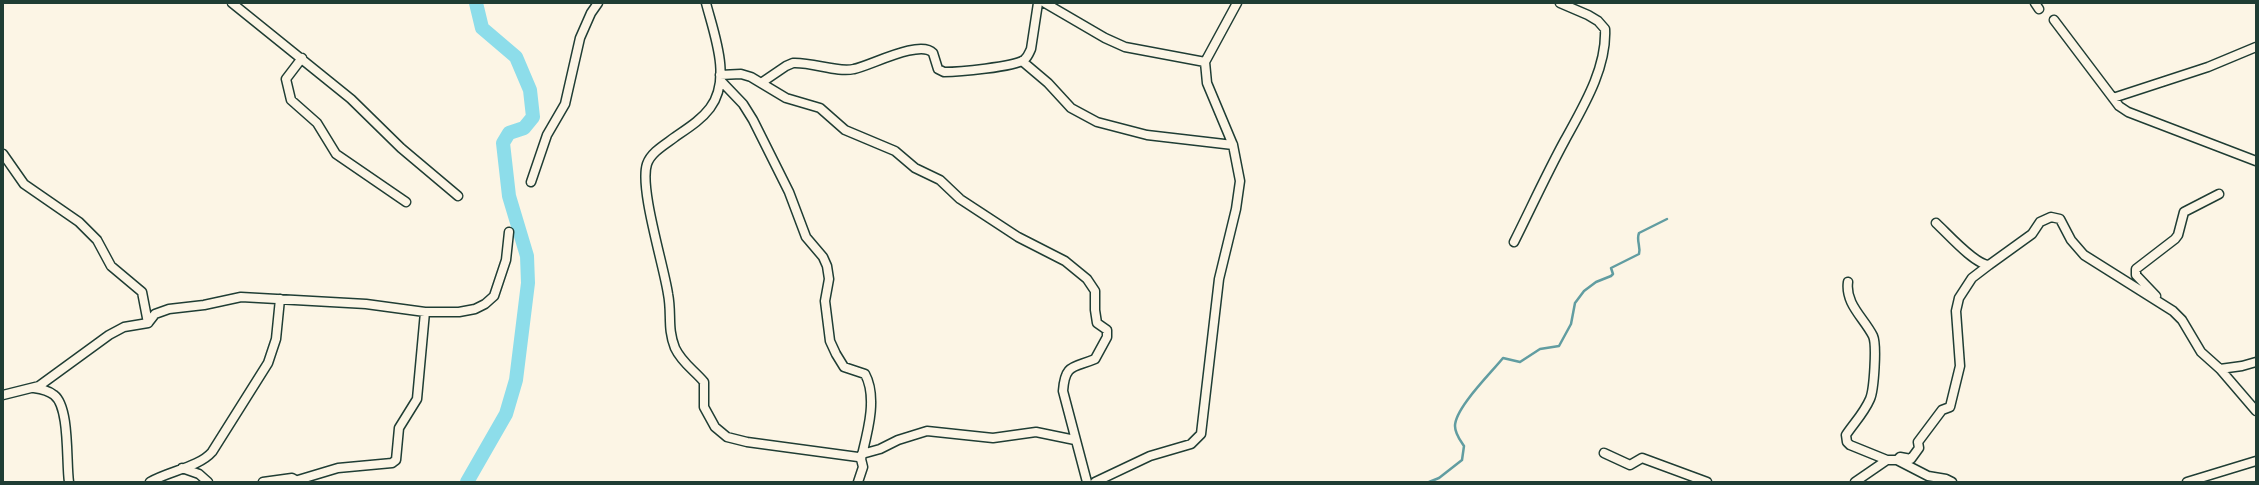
<!DOCTYPE html>
<html>
<head>
<meta charset="utf-8">
<style>
  body { margin:0 }
  #map { position:relative; width:2259px; height:485px; overflow:hidden; background:#fcf5e5; font-family:Dekko,sans-serif }
  canvas { display:block }
  .frame { position:absolute; inset:0; border:4px solid #1f3d34; pointer-events:none }
</style>
</head>
<body>
<div id="map">
<canvas width="2259" height="485"></canvas>
<div class="frame"></div>
</div>
<script>
const context = document.querySelector('canvas').getContext('2d');
context.lineJoin = 'round';
function stroke(path, color, width, dash) { context.strokeStyle = color; context.lineWidth = width; context.lineCap = dash ? 'butt' : 'round'; context.setLineDash(dash || []); context.stroke(path); }
const stream = new Path2D(`
  M 1429,482 L 1439,478 L 1462,460 L 1464,446 C 1460,440 1455,434 1455,426 C 1455,408 1491,373 1503,358 L 1520,362 L 1540,349 L 1559,346 L 1571,324 L 1575,303 L 1584,291 L 1596,282 L 1611,276 L 1613,274 L 1611,268 L 1639,254 C 1641,246 1636,241 1639,233 L 1667,219`);
const river = new Path2D(`
  M 467,482 L 506,414 L 516,380 L 528,283 L 527,256 L 509,196 L 503,143 L 509,133 L 524,128 L 533,117 L 530,90 L 516,57 L 482,28 L 476,3`);
const minor = new Path2D(`
  M 232,3 L 351,99 L 401,148 L 458,196
  M 706,3 C 714,34 732,79 710,108 C 701,120 688,128 675,137 C 666,144 651,152 647,164 C 639,188 664,266 668,294 C 672,314 667,328 675,348 C 682,363 694,370 704,382 L 704,407 L 715,427 L 727,437 L 747,442 L 858,457 L 861,459 L 863,467 L 858,482
  M 1045,3 L 1105,38 L 1125,47 L 1205,62
  M 2035,3 L 2039,9
  M 2054,20 L 2119,106 L 2128,112 L 2256,161
  M 302,58 L 286,79 L 291,100 L 317,123 L 336,154 L 406,202
  M 1022,61 L 1048,83 L 1071,108 L 1097,122 L 1147,135 L 1233,145
  M 720,75 L 741,74 L 751,77 L 786,98 L 820,108 L 845,130 L 895,151 L 915,168 L 940,180 L 960,199 L 1018,237 L 1065,261 L 1087,279 L 1095,291 L 1095,310 L 1097,323 L 1107,330 L 1107,337 L 1095,359 C 1074,368 1065,363 1063,391 L 1087,482
  M 721,81 L 743,104 L 753,120 L 789,192 L 806,237 L 823,257 L 827,266 L 829,279 L 825,301 L 830,341 L 836,354 L 844,367 L 865,374 C 878,398 867,434 861,459
  M 761,83 L 786,66 L 793,63 C 813,62 837,73 854,69 C 870,66 920,39 933,53 L 938,69 L 944,72 C 959,72 1013,67 1024,60 C 1028,57 1029,53 1031,49 L 1038,3
  M 2113,98 L 2208,67 L 2256,47
  M 3,154 L 24,184 L 79,222 L 97,240 L 111,266 L 142,292 L 148,323
  M 531,182 L 547,135 L 565,104 L 580,38 L 591,13 L 598,3
  M 1936,223 C 1947,233 1975,265 1989,265 L 2032,234 L 2040,222 L 2051,217 L 2060,219 L 2071,240 L 2084,255 L 2173,311 L 2182,320 L 2201,352 L 2220,369 L 2256,411
  M 1514,242 C 1531,208 1547,173 1565,140 C 1583,107 1607,68 1605,29 L 1598,21 L 1588,15 L 1560,3
  M 1848,282 C 1845,304 1864,318 1873,336 C 1877,345 1874,390 1870,399 C 1864,413 1854,423 1846,435 L 1847,442 L 1850,445 L 1887,460
  M 2156,296 L 2136,275 L 2136,269 L 2175,239 L 2178,235 L 2184,212 L 2219,194
  M 2220,369 L 2242,366 L 2256,362
  M 34,388 C 41,389 48,390 54,395 C 70,407 66,462 69,482
  M 3,395 L 39,386 L 109,335 L 124,327 L 148,323 L 155,314 L 169,309 L 204,305 L 241,297 L 366,304 L 425,312 L 459,312 L 475,309 L 485,304 L 494,296 L 506,260 L 509,232
  M 1604,453 L 1630,465 L 1642,458 L 1707,482
  M 862,454 L 880,449 L 898,440 L 927,431 L 993,438 L 1036,432 L 1075,440
  M 1897,460 L 1900,457 L 1911,459 L 1919,448 L 1918,442 L 1942,410 L 1950,407 L 1960,366 L 1956,311 L 1959,298 L 1972,278 L 1989,265
  M 182,468 L 199,474 L 208,482
  M 298,480 L 338,468 L 392,463 L 396,460 L 399,428 L 417,399 L 425,312
  M 150,482 C 169,471 199,467 212,452 L 268,363 L 276,339 L 280,299
  M 263,482 L 292,478 L 299,482
  M 1095,482 L 1150,456 L 1191,444 L 1201,434 L 1219,279 L 1236,209 L 1240,181 L 1233,145 L 1207,83 L 1205,62 L 1237,3
  M 1855,482 L 1887,460 L 1897,460 L 1928,476 L 1946,479 L 1952,482
  M 2187,482 L 2256,461`);
stroke(stream, '#619da1', 2.5);
stroke(river, '#8dddea', 14);
stroke(minor, '#1f3d34', 11);
stroke(minor, '#fcf5e5', 8);
</script>
</body>
</html>
